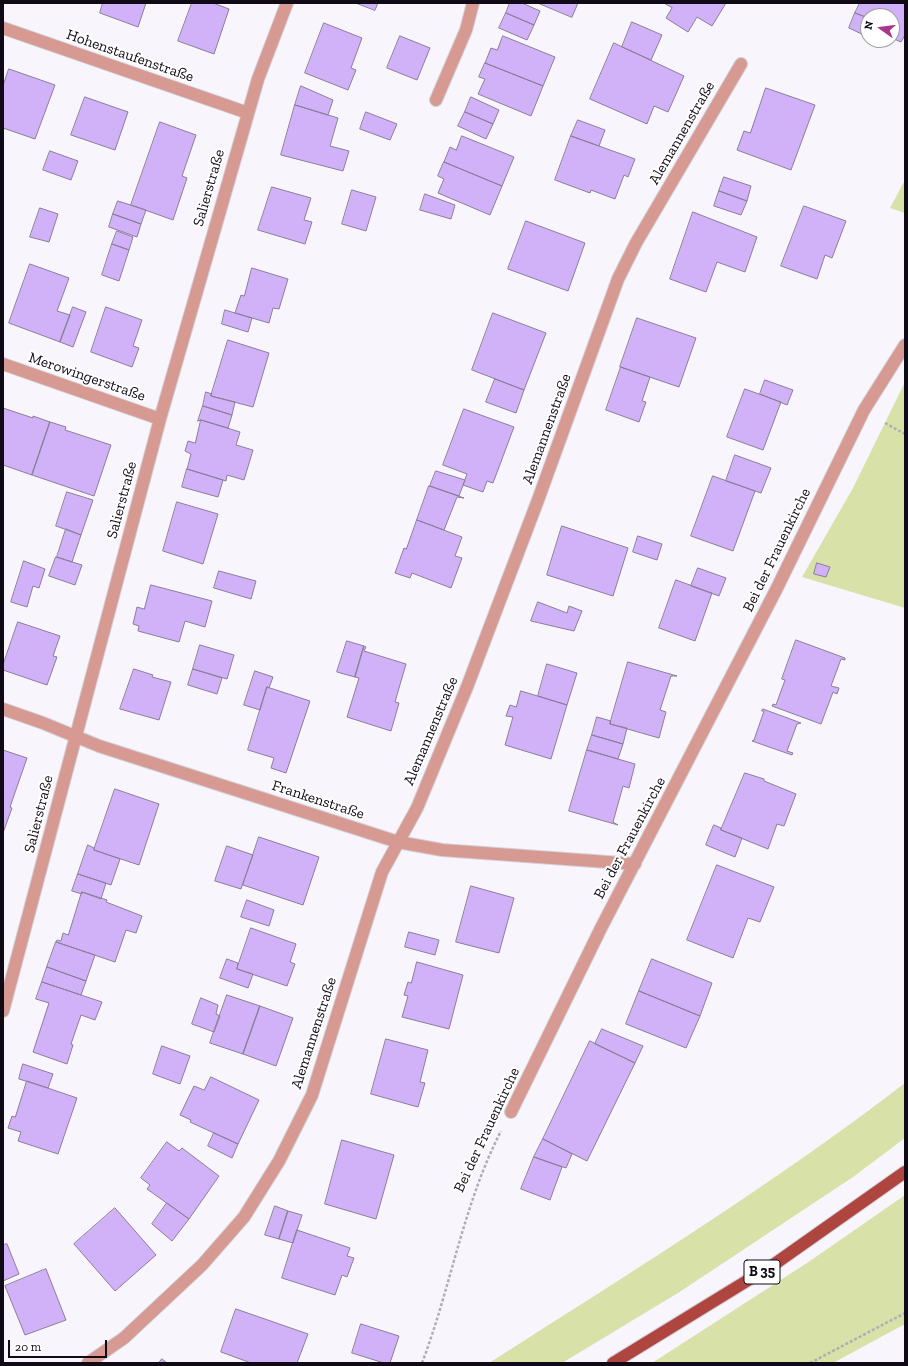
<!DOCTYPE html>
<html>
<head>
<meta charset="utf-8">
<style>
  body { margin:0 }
  #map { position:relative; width:908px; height:1366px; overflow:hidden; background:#f8f5fc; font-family:"Zilla Slab",serif }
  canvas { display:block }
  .frame { position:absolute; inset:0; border:4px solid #0f0a15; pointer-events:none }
  .north { position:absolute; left:860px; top:8px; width:40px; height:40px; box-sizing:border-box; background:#fff; border:1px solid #9f9da1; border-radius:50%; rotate:284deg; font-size:11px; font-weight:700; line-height:16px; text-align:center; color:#0f0a15 }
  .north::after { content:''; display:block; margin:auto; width:14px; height:18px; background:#ac3489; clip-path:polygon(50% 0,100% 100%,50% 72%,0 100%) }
  .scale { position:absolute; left:8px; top:1340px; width:99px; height:18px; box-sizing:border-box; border:2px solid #0f0a15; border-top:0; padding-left:5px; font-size:12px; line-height:14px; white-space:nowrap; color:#0f0a15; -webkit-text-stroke:3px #fff; paint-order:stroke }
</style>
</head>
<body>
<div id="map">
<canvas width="908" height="1366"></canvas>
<div class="frame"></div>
<div class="north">N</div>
<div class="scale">20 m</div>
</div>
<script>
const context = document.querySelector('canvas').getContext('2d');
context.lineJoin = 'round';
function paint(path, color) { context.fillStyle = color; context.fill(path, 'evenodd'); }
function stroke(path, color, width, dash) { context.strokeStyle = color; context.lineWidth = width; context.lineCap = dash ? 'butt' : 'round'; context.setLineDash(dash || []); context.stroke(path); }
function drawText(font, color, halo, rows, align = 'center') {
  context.font = font + ' "Zilla Slab",serif'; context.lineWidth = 4; context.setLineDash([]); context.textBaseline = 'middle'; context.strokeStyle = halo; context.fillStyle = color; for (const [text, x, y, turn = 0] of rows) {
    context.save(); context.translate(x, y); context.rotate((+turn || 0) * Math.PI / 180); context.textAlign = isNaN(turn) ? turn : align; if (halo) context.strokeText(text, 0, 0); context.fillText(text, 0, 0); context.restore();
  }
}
const green = new Path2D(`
  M 905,180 L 905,213 L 890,208 Z
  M 905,382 L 905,608 L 802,577 L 853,488 Z
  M 905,1083 L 905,1138 L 853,1177 L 678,1293 L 562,1363 L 489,1363 C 630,1273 772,1185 905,1083 Z
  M 905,1195 L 905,1324 L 833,1363 L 652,1363 L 807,1263 Z`);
const building = new Path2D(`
  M 103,3 L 146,3 L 138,27 L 100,13 Z
  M 192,3 L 213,3 L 229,9 L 214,54 L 178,41 Z
  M 356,3 L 378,3 L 375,10 Z
  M 510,3 L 522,3 L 540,11 L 534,25 L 506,13 Z
  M 538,3 L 578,3 L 572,17 Z
  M 664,3 L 726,3 L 712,26 L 697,17 L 688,32 L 666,18 L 672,8 Z
  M 860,3 L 905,3 L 905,35 L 901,42 L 892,38 L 892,16 L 868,16 L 868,18 L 855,13 Z
  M 506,13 L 534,25 L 527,40 L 499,28 Z
  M 855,13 L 868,18 L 868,37 L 849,28 Z
  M 632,22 L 662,35 L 651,60 L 622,47 Z
  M 324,23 L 362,38 L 351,68 L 356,70 L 348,90 L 305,73 Z
  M 400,36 L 430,48 L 417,80 L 387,68 Z
  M 503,36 L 555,57 L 543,86 L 485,63 L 491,48 L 497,50 Z
  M 614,43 L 684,76 L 668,112 L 654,106 L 647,124 L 590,99 Z
  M 485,63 L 543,86 L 531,116 L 478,94 L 485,79 L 479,77 Z
  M 9,69 L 55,85 L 35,139 L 3,128 L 3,86 Z
  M 301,86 L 333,100 L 328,115 L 295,105 Z
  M 766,88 L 815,105 L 791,170 L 737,150 L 744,131 L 750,133 Z
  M 85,97 L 128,112 L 115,150 L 71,135 Z
  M 471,97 L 499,110 L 493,124 L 465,112 Z
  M 295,105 L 338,118 L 330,146 L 349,151 L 343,171 L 281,155 Z
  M 366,112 L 397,124 L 390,140 L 360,129 Z
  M 465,112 L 493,124 L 486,139 L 458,126 Z
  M 578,120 L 605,130 L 599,146 L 571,136 Z
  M 160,122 L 196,135 L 182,176 L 187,178 L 173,220 L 131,205 Z
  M 462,136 L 514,157 L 502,186 L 444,162 L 450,147 L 456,150 Z
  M 571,136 L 635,159 L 628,177 L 624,175 L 615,199 L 591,190 L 590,193 L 555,180 Z
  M 50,151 L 78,161 L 71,180 L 43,170 Z
  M 444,162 L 502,186 L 490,215 L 438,193 L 444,179 L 438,176 Z
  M 724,177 L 751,186 L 747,201 L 719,191 Z
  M 272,187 L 311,198 L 304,220 L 312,222 L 305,244 L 258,230 Z
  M 352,190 L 376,197 L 366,231 L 342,224 Z
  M 719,191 L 747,201 L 741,215 L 714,206 Z
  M 425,194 L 455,205 L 451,219 L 420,210 Z
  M 118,201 L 146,210 L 141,224 L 113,214 Z
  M 804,206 L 846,221 L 832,258 L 825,255 L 817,279 L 781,266 Z
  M 40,208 L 58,214 L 49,242 L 30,237 Z
  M 693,212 L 757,237 L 745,272 L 717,262 L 706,292 L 670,279 Z
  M 113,214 L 141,224 L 137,237 L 109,227 Z
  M 526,221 L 585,243 L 568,291 L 508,269 Z
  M 117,231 L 133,237 L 129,250 L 112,244 Z
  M 112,244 L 129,250 L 119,281 L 102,275 Z
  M 30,264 L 69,278 L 57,311 L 70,315 L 60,342 L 9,323 Z
  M 252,268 L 288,279 L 279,309 L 273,308 L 269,323 L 235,313 L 241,295 L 244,296 Z
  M 73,307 L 86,312 L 73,347 L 60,342 Z
  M 106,307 L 142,320 L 133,346 L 139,348 L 132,367 L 91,352 Z
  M 225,310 L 252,318 L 248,332 L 222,324 Z
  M 493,313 L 546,333 L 524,390 L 472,370 Z
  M 637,318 L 696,338 L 679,387 L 620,367 Z
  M 228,340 L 269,353 L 253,407 L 211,396 Z
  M 621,367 L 650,377 L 642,401 L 646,402 L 639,422 L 606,410 Z
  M 495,379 L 524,390 L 516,413 L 486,402 Z
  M 765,380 L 793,390 L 787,405 L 760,394 Z
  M 745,389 L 781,402 L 763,450 L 727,437 Z
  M 206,392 L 212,394 L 211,396 L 235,402 L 232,415 L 203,406 Z
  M 203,406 L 232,415 L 228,428 L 201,420 L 198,421 Z
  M 3,408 L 33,418 L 33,416 L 50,422 L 32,475 L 3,465 Z
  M 464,409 L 514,427 L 493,483 L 487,481 L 483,492 L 463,485 L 467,474 L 443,465 Z
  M 201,420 L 240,432 L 236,445 L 253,450 L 244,480 L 227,475 L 226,481 L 187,469 L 191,454 L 185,451 L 188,441 L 195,443 Z
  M 50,422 L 66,427 L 65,430 L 111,445 L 94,496 L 32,475 Z
  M 735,455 L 771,468 L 761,493 L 726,481 Z
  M 187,469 L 223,480 L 218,497 L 182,487 Z
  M 436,471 L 465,480 L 459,496 L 430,486 Z
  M 713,476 L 755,491 L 733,551 L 691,536 Z
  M 429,486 L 464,498 L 457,497 L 444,530 L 417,520 Z
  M 67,492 L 93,500 L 81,535 L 56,526 Z
  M 177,502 L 218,514 L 203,564 L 163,551 Z
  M 417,520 L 462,537 L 455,556 L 462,558 L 451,588 L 412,573 L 410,578 L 395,573 L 404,548 L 406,549 Z
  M 562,526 L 628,548 L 613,596 L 547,575 Z
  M 66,529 L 81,535 L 72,562 L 57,557 Z
  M 638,536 L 662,544 L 657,560 L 633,552 Z
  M 56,557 L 82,565 L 75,585 L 49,576 Z
  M 24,561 L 45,569 L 39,588 L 33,586 L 27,607 L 11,602 Z
  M 817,563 L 830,567 L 826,577 L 814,574 Z
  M 698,568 L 726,578 L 719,596 L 691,586 Z
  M 219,571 L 256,581 L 251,599 L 214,588 Z
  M 676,580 L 712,593 L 695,641 L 659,628 Z
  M 151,585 L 212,601 L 205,627 L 185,621 L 179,642 L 138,631 L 139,626 L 133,624 L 137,607 L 144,609 Z
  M 538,602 L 567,613 L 569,606 L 582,611 L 574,631 L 531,621 Z
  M 18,622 L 60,636 L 53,656 L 57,657 L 47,685 L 3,670 L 3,665 Z
  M 796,640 L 845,658 L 845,660 L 841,659 L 831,686 L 839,688 L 837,694 L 833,692 L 821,724 L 772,706 L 773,704 L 776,705 L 785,680 L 782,679 Z
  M 347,641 L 364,646 L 355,677 L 337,672 Z
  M 200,645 L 234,655 L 227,679 L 193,669 Z
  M 364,646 L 366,647 L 364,651 L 406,664 L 395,702 L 399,703 L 391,731 L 347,717 L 359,678 L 355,677 Z
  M 628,662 L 677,676 L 671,676 L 660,710 L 666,712 L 659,738 L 610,724 Z
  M 547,664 L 577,673 L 567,705 L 538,696 Z
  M 134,669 L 153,675 L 152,677 L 171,682 L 159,720 L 120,709 Z
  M 193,669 L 222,678 L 217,694 L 188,685 Z
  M 255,671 L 273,677 L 269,688 L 267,687 L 260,710 L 244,705 Z
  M 267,687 L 310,701 L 286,773 L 271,768 L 274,758 L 248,750 Z
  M 521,691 L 567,705 L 551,759 L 505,745 L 513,717 L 506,716 L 510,705 L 516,707 Z
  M 763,709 L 801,723 L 797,724 L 787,751 L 793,753 L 792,755 L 752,741 L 754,740 L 764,711 L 762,711 Z
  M 597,717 L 611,721 L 610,724 L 627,728 L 623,744 L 592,735 Z
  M 592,735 L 623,744 L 618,759 L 587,750 Z
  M 3,750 L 27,758 L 10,807 L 12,808 L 3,833 Z
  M 587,750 L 635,764 L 629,788 L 623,786 L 613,822 L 618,825 L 569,811 Z
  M 745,773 L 764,779 L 764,781 L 796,794 L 784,826 L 777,824 L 768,849 L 721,830 Z
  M 115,789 L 159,804 L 139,865 L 94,850 Z
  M 714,825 L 721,828 L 721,830 L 742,838 L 735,857 L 706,845 Z
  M 259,837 L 319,857 L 303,905 L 243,885 Z
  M 88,845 L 94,848 L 94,850 L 120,859 L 111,885 L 78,874 Z
  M 227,846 L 253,855 L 241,889 L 215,881 Z
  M 717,865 L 774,887 L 760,922 L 748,918 L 733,958 L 687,940 Z
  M 78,874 L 106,883 L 101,899 L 82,892 L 82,894 L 72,891 Z
  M 471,886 L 514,898 L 499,953 L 456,942 Z
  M 82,892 L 107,900 L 106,902 L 142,916 L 136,933 L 126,930 L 115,962 L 56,942 L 57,940 L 61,941 L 63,933 L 68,935 Z
  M 247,900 L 274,910 L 269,926 L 241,917 Z
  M 251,928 L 296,944 L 290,962 L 295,964 L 287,986 L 237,969 Z
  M 409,932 L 439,940 L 435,955 L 405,947 Z
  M 56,942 L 95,955 L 86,981 L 47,967 Z
  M 227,959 L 238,963 L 237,969 L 253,974 L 248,988 L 220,978 Z
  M 652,959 L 712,983 L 700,1016 L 639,991 Z
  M 417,962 L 463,975 L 449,1029 L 402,1017 L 408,996 L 404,995 L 408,982 L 411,983 Z
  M 47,967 L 86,981 L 81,995 L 42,982 Z
  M 42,982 L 102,1002 L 95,1020 L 81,1015 L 71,1044 L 73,1045 L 67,1064 L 33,1052 L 49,1003 L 36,999 Z
  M 639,991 L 700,1016 L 686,1048 L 626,1024 Z
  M 227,995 L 260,1006 L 243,1054 L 210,1043 Z
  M 201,998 L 218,1005 L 216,1014 L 220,1016 L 214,1032 L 192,1024 Z
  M 260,1006 L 293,1018 L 276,1066 L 243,1054 Z
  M 602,1029 L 643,1046 L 635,1063 L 595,1044 Z
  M 386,1039 L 428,1050 L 420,1082 L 425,1083 L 418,1107 L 371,1094 Z
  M 590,1041 L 635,1063 L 587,1161 L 543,1139 Z
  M 162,1046 L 190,1056 L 180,1084 L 153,1074 Z
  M 23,1064 L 53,1074 L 48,1088 L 19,1079 Z
  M 211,1077 L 259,1100 L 238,1144 L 190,1122 L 191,1120 L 180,1115 L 194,1086 L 204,1090 Z
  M 27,1081 L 77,1098 L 58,1154 L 18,1141 L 21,1132 L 8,1128 L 12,1116 L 15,1117 Z
  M 214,1133 L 238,1144 L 232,1158 L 208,1146 Z
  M 543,1139 L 572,1154 L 566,1168 L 534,1157 Z
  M 342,1140 L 394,1155 L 376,1219 L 325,1204 Z
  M 167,1142 L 179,1151 L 182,1148 L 219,1176 L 189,1219 L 147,1189 L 150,1185 L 141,1178 Z
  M 534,1157 L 562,1167 L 550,1200 L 521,1189 Z
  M 167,1203 L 189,1219 L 172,1241 L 152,1224 Z
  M 275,1206 L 288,1211 L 279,1239 L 265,1235 Z
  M 115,1208 L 156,1255 L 115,1291 L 74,1244 Z
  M 288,1211 L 302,1215 L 293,1243 L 279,1239 Z
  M 297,1230 L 350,1248 L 347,1256 L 354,1258 L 347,1277 L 342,1275 L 335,1295 L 282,1278 Z
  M 7,1244 L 19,1274 L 3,1281 L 3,1245 Z
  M 46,1269 L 66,1320 L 25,1335 L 5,1286 Z
  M 236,1309 L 308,1334 L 297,1363 L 251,1363 L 221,1352 Z
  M 361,1324 L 399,1336 L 390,1363 L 384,1363 L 352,1353 Z
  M 162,1359 L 167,1363 L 159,1363 Z`);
const path = new Path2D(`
  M 885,423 L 905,434
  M 422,1363 C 451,1287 463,1205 501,1131
  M 810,1363 L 905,1313`);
const minor = new Path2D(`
  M 3,28 L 248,113
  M 436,100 L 466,30 L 473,3
  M 3,364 L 160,419
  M 3,709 L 43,723 L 99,746 L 398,842 L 442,850 L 635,864
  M 3,1011 L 160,419 L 258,79 L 287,3
  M 511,1112 L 601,928 L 776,590 L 864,410 L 905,345
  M 88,1363 L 124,1338 L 202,1265 L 244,1217 L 279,1161 L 312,1095 L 382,872 L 417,808 L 467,687 L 538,500 L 618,279 L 636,243 L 741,64`);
const primary = new Path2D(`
  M 613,1363 L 776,1263 L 905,1172`);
const shields = [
  [762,1272,36]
];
const shieldNames = [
  ["B 35",762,1272]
];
const streetNames = [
  ["Hohenstaufenstraße",130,56,19],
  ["Alemannenstraße",682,133,-60],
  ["Salierstraße",209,188,-74],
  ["Merowingerstraße",87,377,19],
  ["Alemannenstraße",547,429,-70],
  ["Salierstraße",122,500,-75],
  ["Bei der Frauenkirche",777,550,-64],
  ["Alemannenstraße",431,731,-67],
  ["Frankenstraße",318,800,18],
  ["Salierstraße",39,814,-76],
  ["Bei der Frauenkirche",630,838,-62],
  ["Alemannenstraße",314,1033,-72],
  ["Bei der Frauenkirche",487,1130,-65]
];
paint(green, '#d8e2a8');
paint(building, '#d1b2f8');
stroke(building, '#8a7e9a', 1);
stroke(minor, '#d3cfd7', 14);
stroke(primary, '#d3cfd7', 14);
stroke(path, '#b0adb5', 2.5, [3, 2]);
stroke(minor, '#d69a92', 12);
stroke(primary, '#ae463f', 12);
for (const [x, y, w] of shields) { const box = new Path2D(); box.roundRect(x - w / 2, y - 12, w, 24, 3); context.fillStyle = '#fff'; context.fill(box); stroke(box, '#0f0a15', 1); }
drawText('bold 14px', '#0f0a15', null, shieldNames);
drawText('15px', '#0f0a15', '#fff', streetNames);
</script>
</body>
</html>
